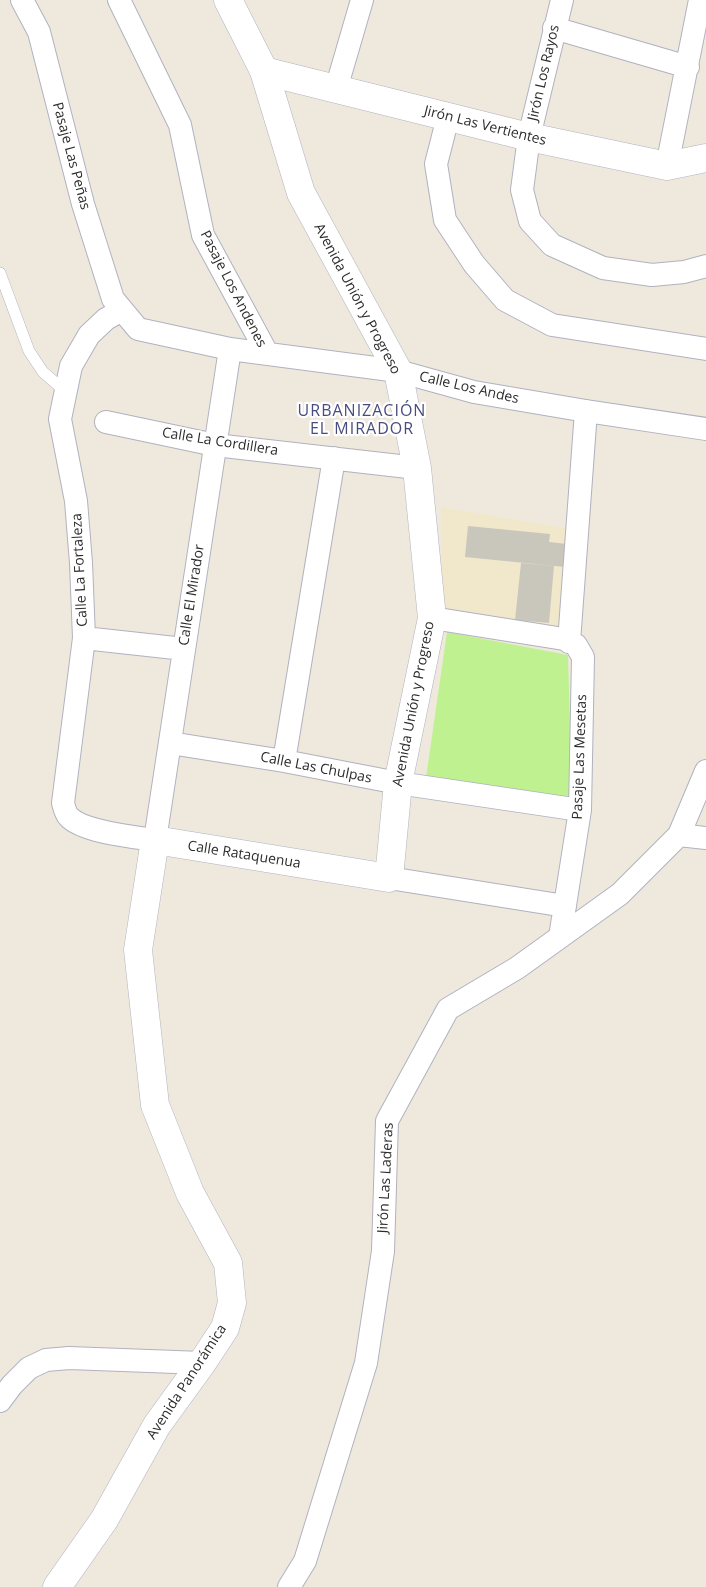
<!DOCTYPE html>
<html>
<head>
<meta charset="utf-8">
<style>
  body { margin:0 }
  canvas { display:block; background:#eee8dd }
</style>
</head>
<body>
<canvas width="706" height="1587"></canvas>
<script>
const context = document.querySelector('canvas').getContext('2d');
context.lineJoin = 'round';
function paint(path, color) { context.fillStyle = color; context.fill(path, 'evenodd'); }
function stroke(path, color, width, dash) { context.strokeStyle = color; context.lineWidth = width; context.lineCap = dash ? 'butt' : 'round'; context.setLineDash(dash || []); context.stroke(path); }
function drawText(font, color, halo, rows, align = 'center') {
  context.font = font + ' "Open Sans",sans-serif'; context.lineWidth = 4.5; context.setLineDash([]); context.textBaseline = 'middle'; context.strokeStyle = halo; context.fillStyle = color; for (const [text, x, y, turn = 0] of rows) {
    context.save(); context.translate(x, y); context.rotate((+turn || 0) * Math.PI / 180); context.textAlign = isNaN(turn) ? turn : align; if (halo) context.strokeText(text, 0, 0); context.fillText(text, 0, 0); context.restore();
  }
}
const education = new Path2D(`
  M 441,507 L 570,529 L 563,625 L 556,631 L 446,610 L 442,604 Z`);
const pitch = new Path2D(`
  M 447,632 L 568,655 L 572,798 L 426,778 Z`);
const building = new Path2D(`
  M 468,526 L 550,534 L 549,542 L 567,544 L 565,567 L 465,557 Z
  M 521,563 L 554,566 L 549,623 L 515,620 Z`);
const service = new Path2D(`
  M 0,273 L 29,351 L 43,372 L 66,392`);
const minor = new Path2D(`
  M 22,0 L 39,32 L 83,204 L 113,299 L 138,329 L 230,349 L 398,371 L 474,392 L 586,411 L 706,429
  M 119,0 L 180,125 L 203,235 L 267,353
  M 562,0 L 529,137 L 522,190 L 530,221 L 552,245 L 603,268 L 652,275 L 684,272 L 706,266
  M 554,28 L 688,67
  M 336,89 L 362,0
  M 448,117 L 436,164 L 445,220 L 474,264 L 505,300 L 552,325 L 706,349
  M 667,166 L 700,0
  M 122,310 L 106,319 L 89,335 L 71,366 L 60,419 L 76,501 L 81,563 L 84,638 L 63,803 C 64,807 66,814 69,817 C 83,832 134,837 155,840 L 230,349
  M 106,422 L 215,445 L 417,468
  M 432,618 L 564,639 L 576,645 L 583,657 L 580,810 L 560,937
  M 84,638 L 184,649
  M 569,642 L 586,411
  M 170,743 L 284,761 L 398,783 L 580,810
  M 284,761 L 334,458
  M 679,835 L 706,838
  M 389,878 L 565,906
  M 0,1401 L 12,1385 L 29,1368 L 46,1360 L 69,1358 L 202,1363
  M 289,1587 L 305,1561 L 366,1363 L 383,1251 L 387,1121 L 448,1009 L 517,968 L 620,894 L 679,835 L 706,771`);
const tertiary = new Path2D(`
  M 264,71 L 529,137 L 667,166 L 706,158`);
const secondary = new Path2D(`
  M 57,1587 L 104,1520 L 157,1425 L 202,1363 L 225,1328 L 232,1303 L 228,1263 L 190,1193 L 155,1105 L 138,950 L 155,840 L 389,878 L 398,783 L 432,618 L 417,468 L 398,371 L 301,193 L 264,71 L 228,0`);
const streetNames = [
  ["Jirón Los Rayos",544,73,-77],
  ["Jirón Las Vertientes",485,126,14],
  ["Pasaje Las Peñas",71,156,75],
  ["Pasaje Los Andenes",233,289,63],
  ["Avenida Unión y Progreso",357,299,62],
  ["Calle Los Andes",469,388,13],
  ["Calle La Cordillera",220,442,9],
  ["Calle La Fortaleza",80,570,-93],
  ["Calle El Mirador",192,595,-81],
  ["Avenida Unión y Progreso",414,704,-79],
  ["Pasaje Las Mesetas",580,757,-88],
  ["Calle Las Chulpas",316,768,11],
  ["Calle Rataquenua",244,855,9],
  ["Jirón Las Laderas",386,1178,-87],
  ["Avenida Panorámica",187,1382,-57]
];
const quarterNames = [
  ["URBANIZACIÓN",362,411],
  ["EL MIRADOR",362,429]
];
paint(education, '#f1e8cb');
paint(pitch, '#c0f190');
paint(building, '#c9c6bb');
stroke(service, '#b1b2c0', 12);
stroke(minor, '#b1b2c0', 24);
stroke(tertiary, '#b1b2c0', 29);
stroke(secondary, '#b1b2c0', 29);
stroke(service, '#fff', 11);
stroke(minor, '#fff', 22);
stroke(tertiary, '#fff', 28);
stroke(secondary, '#fff', 28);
drawText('14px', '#2c2c2c', '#fff', streetNames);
context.letterSpacing = '1px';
drawText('16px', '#484d80', '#fff', quarterNames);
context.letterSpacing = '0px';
</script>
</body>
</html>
